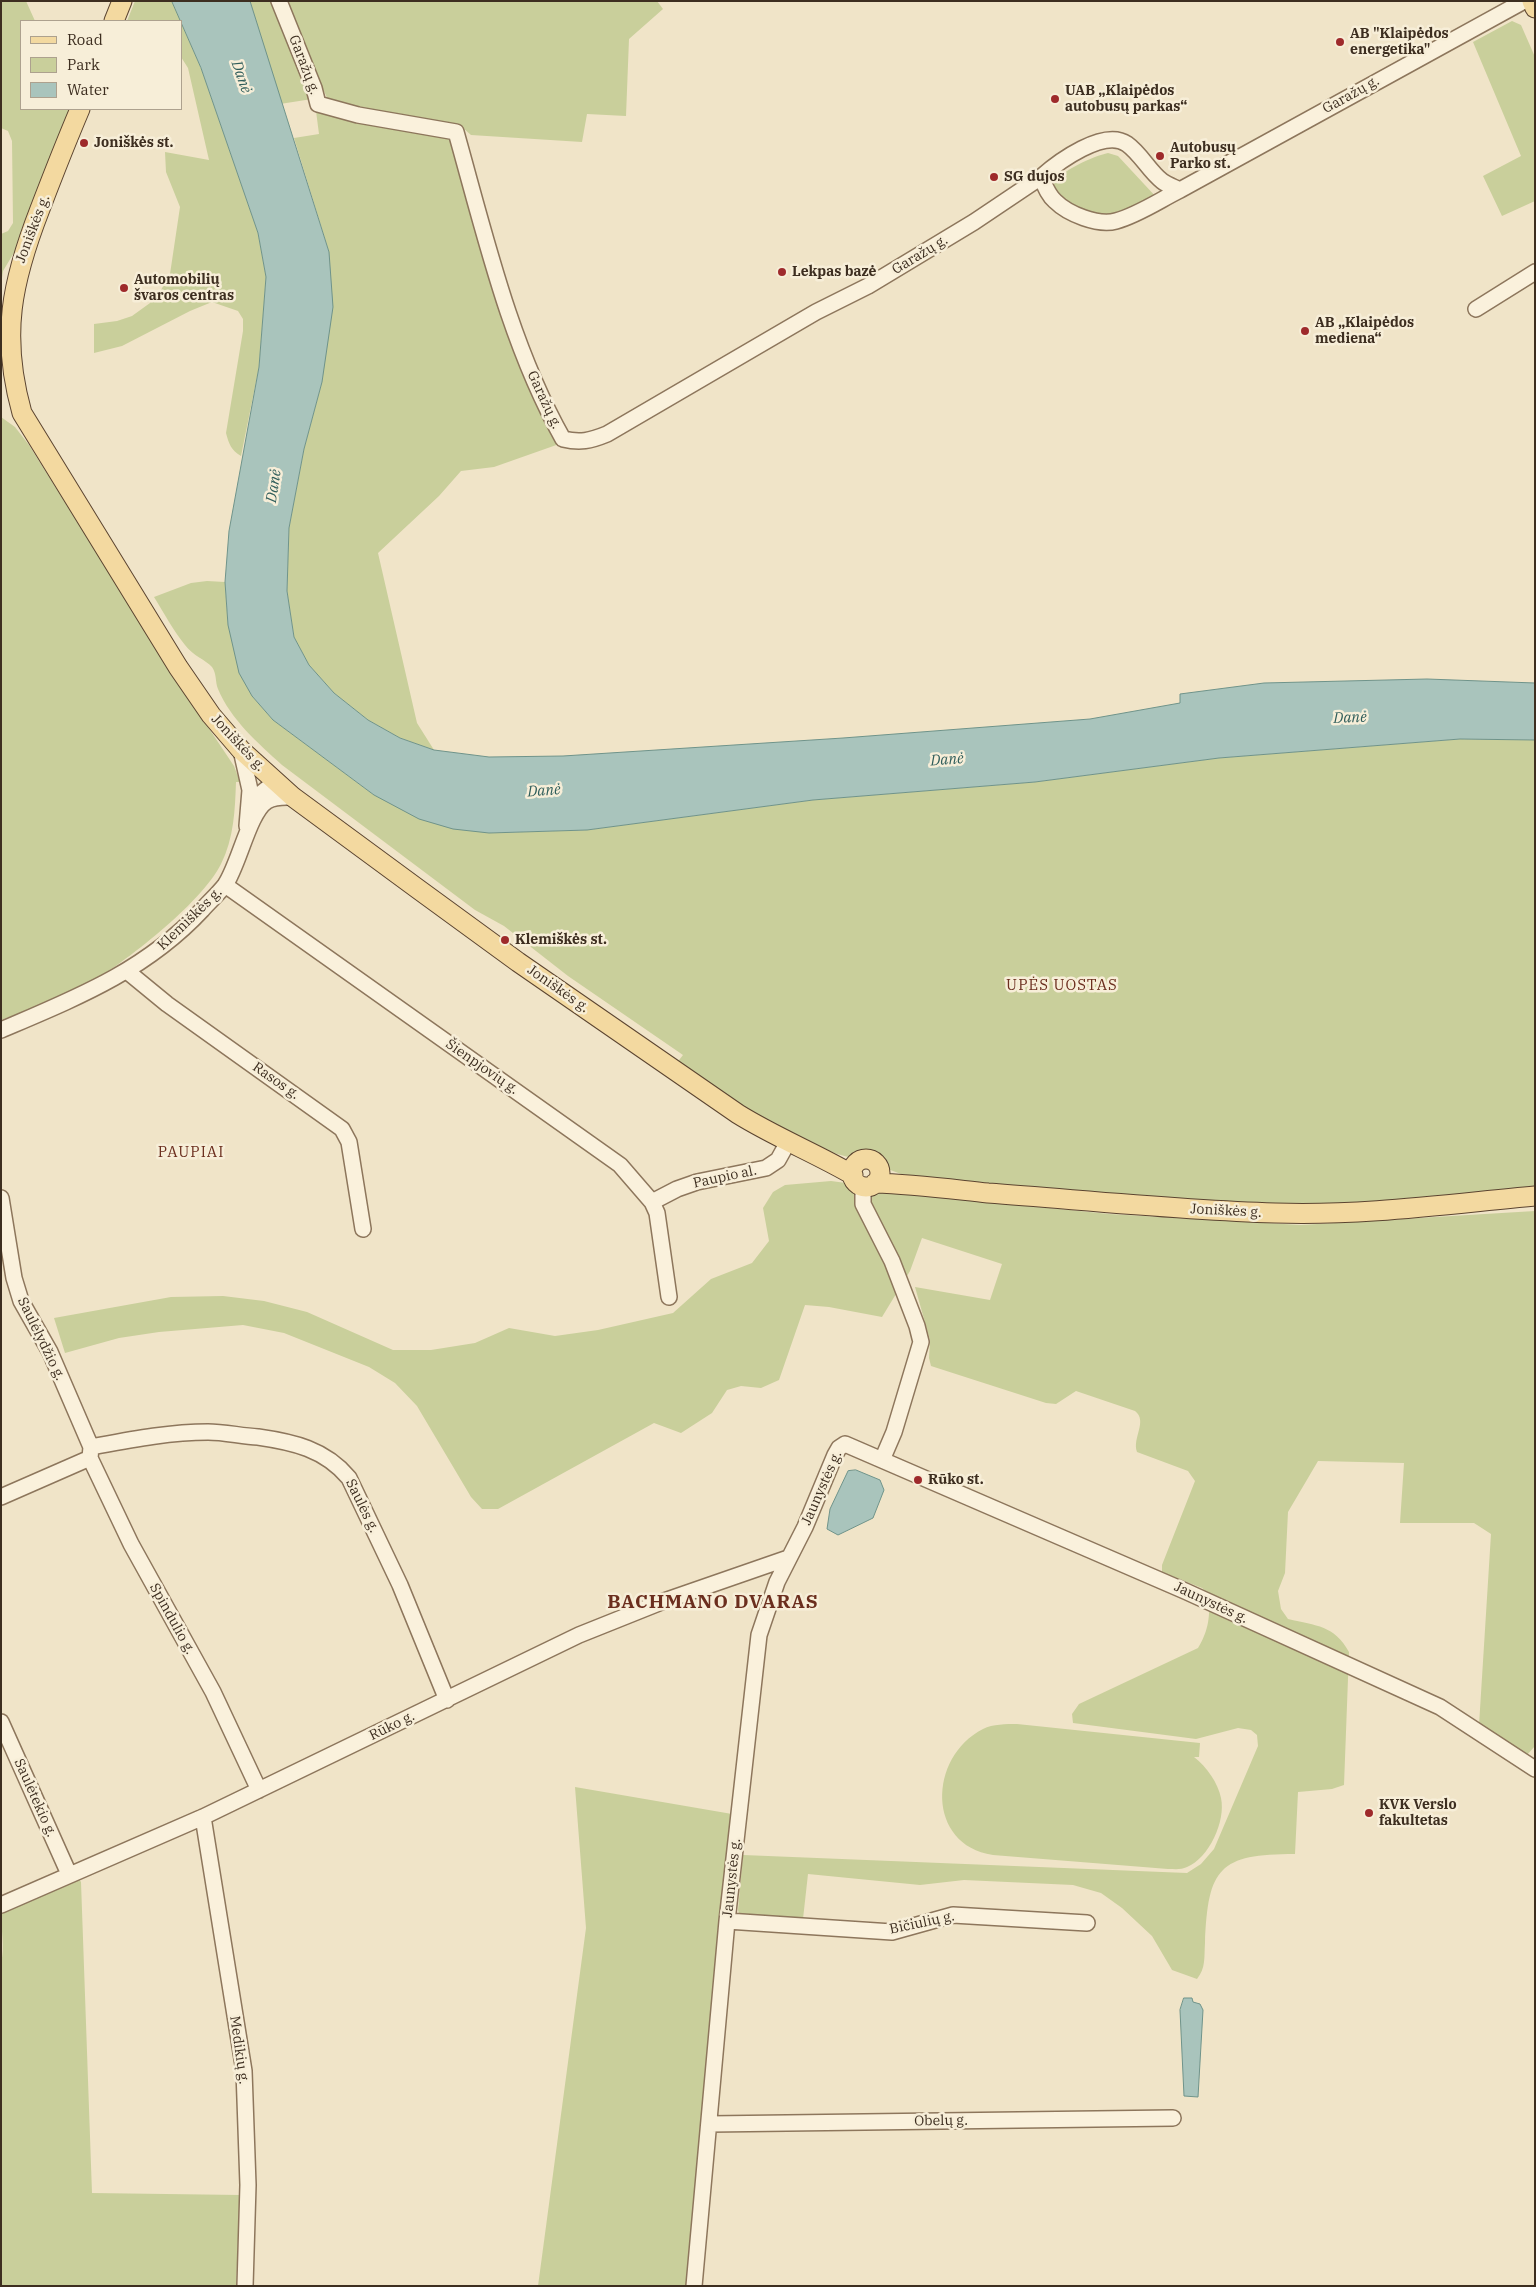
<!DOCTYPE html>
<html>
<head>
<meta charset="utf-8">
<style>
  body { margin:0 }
  #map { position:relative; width:1536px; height:2287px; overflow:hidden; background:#f0e4c8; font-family:"IBM Plex Serif",serif }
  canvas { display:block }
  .frame { position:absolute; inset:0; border:2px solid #3d2e20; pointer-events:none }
  .legend { position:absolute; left:20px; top:20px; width:162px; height:90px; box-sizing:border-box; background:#f7eed8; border:1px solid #ada18e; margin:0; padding:6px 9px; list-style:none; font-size:15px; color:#3d2e20 }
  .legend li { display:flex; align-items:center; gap:10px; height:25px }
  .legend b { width:25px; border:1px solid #ada18e }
</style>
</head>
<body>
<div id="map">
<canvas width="1536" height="2287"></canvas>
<div class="frame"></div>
<ul class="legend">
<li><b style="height:6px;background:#f3d9a0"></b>Road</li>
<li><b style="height:14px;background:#c9cf9b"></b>Park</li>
<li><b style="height:14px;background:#a9c4bc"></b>Water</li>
</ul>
</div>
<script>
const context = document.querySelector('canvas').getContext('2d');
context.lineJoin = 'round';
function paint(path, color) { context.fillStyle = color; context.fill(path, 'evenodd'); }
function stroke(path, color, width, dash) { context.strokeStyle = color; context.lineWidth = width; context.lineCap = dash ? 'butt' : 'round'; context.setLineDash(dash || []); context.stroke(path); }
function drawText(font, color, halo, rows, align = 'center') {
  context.font = font + ' "IBM Plex Serif",serif'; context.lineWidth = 5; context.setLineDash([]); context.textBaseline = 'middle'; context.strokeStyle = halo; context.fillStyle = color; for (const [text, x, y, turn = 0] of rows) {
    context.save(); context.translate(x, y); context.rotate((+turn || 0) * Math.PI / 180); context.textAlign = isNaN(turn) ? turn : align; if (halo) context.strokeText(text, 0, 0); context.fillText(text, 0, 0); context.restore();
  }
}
const green = new Path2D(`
  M 1,1 L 26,1 L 35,21 L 21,21 L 21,109 L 71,109 L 22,228 L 15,251 L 3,271 L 1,285 L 1,234 L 8,231 L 13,223 L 12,141 L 8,131 L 1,128 Z
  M 135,1 L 172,1 L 181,21 L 127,21 Z
  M 250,1 L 275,1 L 312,99 L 280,104 Z
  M 289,1 L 657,1 L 663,9 L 629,39 L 626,116 L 587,114 L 582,142 L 471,135 L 463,128 L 328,100 L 292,20 Z
  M 1512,21 L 1521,25 L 1535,57 L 1535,201 L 1502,216 L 1483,176 L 1521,156 L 1473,42 Z
  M 181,22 L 201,68 L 258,233 L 266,277 L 259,367 L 241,456 C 231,450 229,444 226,433 L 243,331 L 243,319 L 238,311 L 212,302 L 190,311 L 122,346 L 94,353 L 94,324 L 117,321 L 132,316 L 150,303 L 161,290 L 170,274 L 180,207 L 166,172 L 165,152 L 209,160 L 188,68 L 181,57 Z
  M 316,111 L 452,137 L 562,443 L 494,467 L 461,471 L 439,496 L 378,553 L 417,723 L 434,750 L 400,738 L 368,720 L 334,693 L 309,665 L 294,637 L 287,591 L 289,528 L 304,449 L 322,382 L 329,252 L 294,138 L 319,134 Z
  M 1108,153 L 1118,156 L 1157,198 L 1112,219 L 1074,208 L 1054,193 L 1053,185 C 1059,171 1094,156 1108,153 Z
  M 1,417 L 15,427 L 29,445 L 168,667 L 234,766 L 240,782 L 236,782 C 235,810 234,838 221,864 C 201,904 125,962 86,986 C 63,1000 27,1010 1,1020 Z
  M 207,581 L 225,582 L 228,625 L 252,696 L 273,720 L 374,795 L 489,833 L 587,830 L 813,800 L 1035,782 L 1219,758 L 1460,739 L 1535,740 L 1535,1186 L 1420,1200 L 1324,1207 L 1267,1206 L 936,1180 L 901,1174 L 885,1168 L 880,1158 L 861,1155 L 852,1158 L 837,1154 L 788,1135 L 676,1064 L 683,1055 L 568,976 L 504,926 L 475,910 L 282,765 C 258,743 231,720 218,689 C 215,682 217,674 212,667 C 206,660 193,656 185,645 C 173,630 164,613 154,597 L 191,583 Z
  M 831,1181 L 972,1200 L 1109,1214 L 1301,1225 L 1535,1211 L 1535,1746 L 1527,1755 L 1479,1725 L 1491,1534 L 1474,1523 L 1400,1523 L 1404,1463 L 1318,1461 L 1288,1512 L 1285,1573 L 1278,1591 L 1281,1609 L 1288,1619 C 1317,1626 1334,1625 1349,1652 L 1344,1785 L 1332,1789 L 1298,1792 L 1295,1854 C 1219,1854 1208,1868 1205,1943 C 1204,1957 1206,1968 1197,1979 L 1172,1970 L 1152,1936 L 1122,1908 L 1101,1893 L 1073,1885 L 964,1880 L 920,1885 L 808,1874 L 803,1919 L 740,1916 L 738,1910 L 743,1855 L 1187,1873 L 1201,1864 L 1214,1849 L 1258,1746 L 1257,1735 L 1251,1730 L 1238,1728 L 1196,1739 L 1073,1723 L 1072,1714 L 1079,1704 L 1198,1648 C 1209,1630 1210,1616 1209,1595 L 1202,1588 L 1162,1572 L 1162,1565 L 1195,1481 L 1188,1471 L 1137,1452 C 1132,1438 1148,1421 1135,1411 L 1076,1391 L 1056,1404 L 1046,1403 L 931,1366 L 929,1358 L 930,1340 L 915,1287 L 990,1300 L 1002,1264 L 922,1238 L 910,1271 L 882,1317 L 829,1307 L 805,1305 L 779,1380 L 761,1388 L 741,1386 L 727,1390 L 712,1413 L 681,1433 L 654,1423 L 498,1509 L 482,1509 L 471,1497 L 417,1406 L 395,1383 L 369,1367 L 284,1333 L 243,1325 L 159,1332 L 119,1338 L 65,1353 L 54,1318 L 171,1297 L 223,1296 L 264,1301 L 307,1312 L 393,1350 L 431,1350 L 475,1343 L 509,1328 L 555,1336 L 598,1330 L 673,1313 L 711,1279 L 752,1263 L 769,1241 L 763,1208 L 773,1192 L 785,1185 Z
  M 1017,1724 L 1200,1743 L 1199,1757 L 1194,1757 C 1207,1767 1218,1783 1221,1798 C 1226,1821 1209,1858 1187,1867 C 1181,1870 1175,1869 1168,1869 L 993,1855 C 926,1845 928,1757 983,1729 C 993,1724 1006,1724 1017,1724 Z
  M 575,1787 L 732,1814 L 686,2286 L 538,2286 L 586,1928 Z
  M 79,1879 L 81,1882 L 92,2193 L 240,2195 L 236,2286 L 1,2286 L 1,1963 C 5,1947 1,1930 1,1913 Z`);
const water = new Path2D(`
  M 172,1 L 250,1 L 329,252 L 333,307 L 322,382 L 304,449 L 289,528 L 287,591 L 294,637 L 309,665 L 334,693 L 368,720 L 400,738 L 434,750 L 489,757 L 563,756 L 843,738 L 1090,719 L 1180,703 L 1180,694 L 1264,683 L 1427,679 L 1535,683 L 1535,740 L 1460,739 L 1219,758 L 1035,782 L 813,800 L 587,830 L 489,833 L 453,829 L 419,819 L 374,795 L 273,720 L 252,696 L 239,673 L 228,625 L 225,582 L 229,531 L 259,367 L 266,277 L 258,233 L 201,68 Z
  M 856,1470 L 880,1480 L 884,1490 L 873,1518 L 838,1535 L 827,1529 L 830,1509 L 848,1471 Z
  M 1184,1998 L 1192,1998 L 1193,2002 L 1200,2004 L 1203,2010 L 1198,2097 L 1184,2096 L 1180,2010 Z`);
const minor = new Path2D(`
  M 279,1 L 314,88 L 318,104 L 358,115 L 456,132 C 485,235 510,345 563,439 C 580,443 590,441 607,434 L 816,312 L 868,286 L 974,222 L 1041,177 C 1058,162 1104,128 1127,144 C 1141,154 1149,171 1162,181 C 1167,185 1174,187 1180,190 L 1524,1
  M 1041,177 C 1045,186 1048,195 1055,201 C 1068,214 1098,226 1116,221 C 1138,215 1160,200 1180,190
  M 1476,309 L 1535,272
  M 241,750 L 250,790 L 247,826
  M 250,802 L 275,782
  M 225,885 L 620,1165 L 652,1202 L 657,1213 L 669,1297
  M 128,972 L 167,1004 L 342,1129 L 349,1142 L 363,1229
  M 1,1030 C 76,998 145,971 202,910 C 209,902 218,894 225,885 C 239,865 249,812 267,801 C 275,796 284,797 293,797
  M 863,1186 L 863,1204 L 892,1261 L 917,1326 L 921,1342 L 894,1432 L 882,1460
  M 1,1198 L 14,1278 L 21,1301 L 50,1352 L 91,1447 L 90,1458 L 131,1544 L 213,1692 L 259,1790
  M 652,1202 L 677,1189 L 697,1182 L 766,1168 L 778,1160 L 788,1142
  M 91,1447 C 129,1440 169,1432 208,1432 C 224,1432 241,1436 258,1437 C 293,1442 325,1449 349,1478 L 400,1585 L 447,1700
  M 1,1497 L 90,1458
  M 1,1722 L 69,1874
  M 203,1817 L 244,2071 L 248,2185 L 245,2286
  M 1,1905 L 203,1817 L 579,1635 L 664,1601 L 788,1558
  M 727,1921 L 892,1932 L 953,1915 L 1087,1923
  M 710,2124 L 1173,2118
  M 694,2286 L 727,1921 L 759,1635 L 777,1582 L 805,1527 L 835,1455 L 839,1448 L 845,1444 L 1185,1591 L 1440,1707 L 1535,1769`);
const major = new Path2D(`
  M 1532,1 L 1535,8
  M 114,21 L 122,1
  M 80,109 C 66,142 53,175 40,209 C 12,281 0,335 22,413 L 178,667 L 211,715 L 241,750 L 293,797 L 418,889 L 518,962 L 738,1114 C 775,1137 815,1153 853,1175
  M852 1173a14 14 0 1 1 28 0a14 14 0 1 1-28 0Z
  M 875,1183 C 913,1184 950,1189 988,1193 C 1083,1200 1179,1210 1275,1213 C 1362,1216 1448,1204 1535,1196`);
const markers = [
  [1340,42,5,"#9e2a2b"],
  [1055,99,5,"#9e2a2b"],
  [84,143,5,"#9e2a2b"],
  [1160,156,5,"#9e2a2b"],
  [994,177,5,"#9e2a2b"],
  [782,272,5,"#9e2a2b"],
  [124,288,5,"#9e2a2b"],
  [1305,331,5,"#9e2a2b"],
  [505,940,5,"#9e2a2b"],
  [918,1480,5,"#9e2a2b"],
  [1369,1813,5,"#9e2a2b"]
];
const poiNames = [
  ["AB \"Klaipėdos",1350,34],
  ["energetika\"",1350,50],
  ["UAB „Klaipėdos",1065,91],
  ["autobusų parkas“",1065,107],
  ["Joniškės st.",94,143],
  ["Autobusų",1170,148],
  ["Parko st.",1170,164],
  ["SG dujos",1004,177],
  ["Lekpas bazė",792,272],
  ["Automobilių",134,280],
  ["švaros centras",134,296],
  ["AB „Klaipėdos",1315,323],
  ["mediena“",1315,339],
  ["Klemiškės st.",515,940],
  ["Rūko st.",928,1480],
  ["KVK Verslo",1379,1805],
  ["fakultetas",1379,1821]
];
const streetNames = [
  ["Garažų g.",304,65,69],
  ["Garažų g.",1351,95,-29],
  ["Joniškės g.",33,229,-69],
  ["Garažų g.",920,255,-31],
  ["Garažų g.",544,400,65],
  ["Joniškės g.",238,743,47],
  ["Klemiškės g.",190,919,-44],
  ["Joniškės g.",558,989,35],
  ["Šienpjovių g.",482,1067,35],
  ["Rasos g.",276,1081,35],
  ["Paupio al.",725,1177,-12],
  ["Joniškės g.",1226,1211,3],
  ["Saulėlydžio g.",41,1339,64],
  ["Jaunystės g.",822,1488,-66],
  ["Saulės g.",362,1506,64],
  ["Jaunystės g.",1211,1603,25],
  ["Spindulio g.",172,1619,61],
  ["Rūko g.",392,1726,-26],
  ["Saulėtekio g.",35,1798,66],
  ["Jaunystės g.",732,1878,-84],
  ["Bičiulių g.",922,1923,-12],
  ["Medikių g.",239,2050,82],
  ["Obelų g.",941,2121,-1]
];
const waterNames = [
  ["Danė",241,77,71],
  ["Danė",274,486,-81],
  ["Danė",1350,718,-2],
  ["Danė",947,760,-4],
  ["Danė",544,791,-4]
];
const neighbourhoodNames = [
  ["UPĖS UOSTAS",1062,986],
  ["PAUPIAI",191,1153]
];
const districtNames = [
  ["BACHMANO DVARAS",713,1603]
];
paint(green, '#c9cf9b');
paint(water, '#a9c4bc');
stroke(water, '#6f938a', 1);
stroke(minor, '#8d765c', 18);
stroke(major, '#5b4430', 21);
stroke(minor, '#faf1dc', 15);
stroke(major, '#f3d9a0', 19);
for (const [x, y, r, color] of markers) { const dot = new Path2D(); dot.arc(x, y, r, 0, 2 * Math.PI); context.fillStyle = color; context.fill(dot); stroke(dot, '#f7eed8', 2); }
drawText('bold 14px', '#3d2e20', '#f7eed8', poiNames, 'left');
drawText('14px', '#3d2e20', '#f7eed8', streetNames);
drawText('italic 15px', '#2f5d5a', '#f7eed8', waterNames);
context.letterSpacing = '1px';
drawText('15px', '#6b2e1e', '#f7eed8', neighbourhoodNames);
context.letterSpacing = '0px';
context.letterSpacing = '1px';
drawText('bold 19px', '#6b2e1e', '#f7eed8', districtNames);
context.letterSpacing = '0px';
</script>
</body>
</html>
